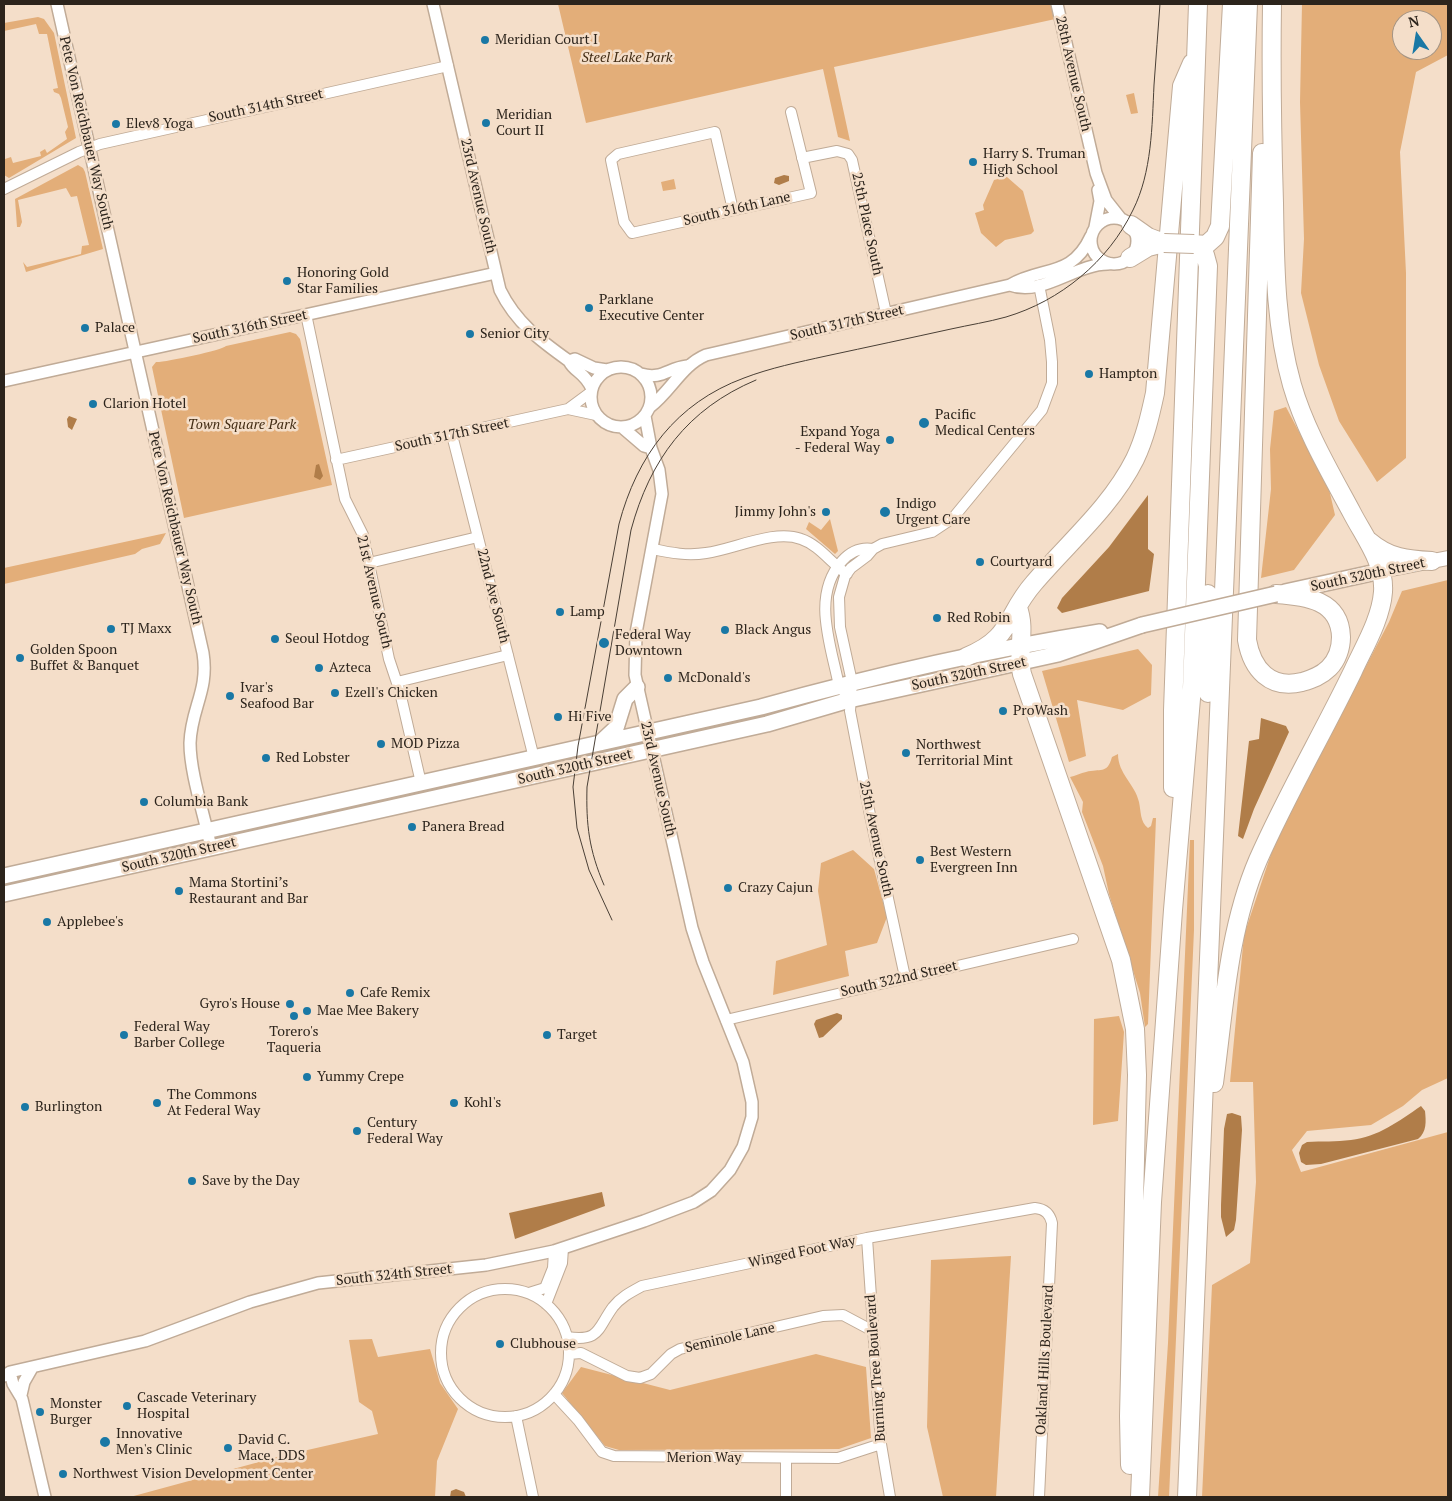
<!DOCTYPE html>
<html>
<head>
<meta charset="utf-8">
<style>
  body { margin:0 }
  #map { position:relative; width:1452px; height:1501px; overflow:hidden; background:#f4dec9; font-family:"PT Serif",serif }
  canvas { display:block }
  .frame { position:absolute; inset:0; border:5px solid #2c241c; pointer-events:none }
  .north { position:absolute; left:1392px; top:10px; width:50px; height:50px; box-sizing:border-box; background:#f4dec9; border:1px solid #a49484; border-radius:50%; rotate:347deg; font-size:14px; font-weight:700; line-height:20px; text-align:center; color:#2c241c }
  .north::after { content:''; display:block; margin:auto; width:18px; height:22px; background:#1978a5; clip-path:polygon(50% 0,100% 100%,50% 72%,0 100%) }
</style>
</head>
<body>
<div id="map">
<canvas width="1452" height="1501"></canvas>
<div class="frame"></div>
<div class="north">N</div>
</div>
<script>
const context = document.querySelector('canvas').getContext('2d');
context.lineJoin = 'round';
function paint(path, color) { context.fillStyle = color; context.fill(path, 'evenodd'); }
function stroke(path, color, width, dash) { context.strokeStyle = color; context.lineWidth = width; context.lineCap = dash ? 'butt' : 'round'; context.setLineDash(dash || []); context.stroke(path); }
function drawText(font, color, halo, rows, align = 'center') {
  context.font = font + ' "PT Serif",serif'; context.lineWidth = 5; context.setLineDash([]); context.textBaseline = 'middle'; context.strokeStyle = halo; context.fillStyle = color; for (const [text, x, y, turn = 0] of rows) {
    context.save(); context.translate(x, y); context.rotate((+turn || 0) * Math.PI / 180); context.textAlign = isNaN(turn) ? turn : align; if (halo) context.strokeText(text, 0, 0); context.fillText(text, 0, 0); context.restore();
  }
}
const green = new Path2D(`
  M 558,4 L 1057,4 L 1060,18 L 834,67 L 850,141 L 838,137 L 823,69 L 586,123 Z
  M 1302,4 L 1448,4 L 1448,55 L 1416,72 L 1400,152 L 1406,273 L 1406,458 L 1377,482 L 1339,421 L 1319,365 L 1301,293 L 1304,239 L 1300,102 ZM 1402,20 L 1432,20 L 1432,50 L 1402,50 Z
  M 38,17 L 44,19 L 54,33 L 76,138 L 9,178 L 4,175 L 4,156 L 5,159 L 11,157 L 13,163 L 41,156 L 40,152 L 45,149 L 47,153 L 67,139 L 65,132 L 68,127 L 61,98 L 59,94 L 54,92 L 53,89 L 58,88 L 47,34 L 39,34 L 36,24 L 4,31 L 4,23 Z
  M 1134,93 L 1138,113 L 1131,114 L 1126,95 Z
  M 78,165 L 83,168 L 85,172 L 103,249 L 26,272 L 23,262 L 27,267 L 81,254 L 82,246 L 89,245 L 77,196 L 71,197 L 66,188 L 18,200 L 22,222 L 20,227 L 17,227 L 15,199 Z
  M 1001,172 L 1002,178 L 1007,177 L 1023,191 L 1034,231 L 1031,234 L 1005,240 L 996,247 L 981,233 L 975,213 L 984,210 L 983,205 L 994,180 L 998,179 L 997,173 Z
  M 674,179 L 676,189 L 663,191 L 661,182 Z
  M 290,332 L 296,334 L 300,339 L 332,485 L 184,518 L 152,367 L 156,362 C 162,363 223,350 226,346 Z
  M 1286,407 L 1329,489 L 1335,515 L 1294,570 L 1261,578 L 1271,489 L 1270,449 L 1274,411 Z
  M 830,519 L 838,551 L 835,554 L 806,529 L 809,522 L 821,530 Z
  M 166,533 L 160,544 L 142,549 L 135,554 L 4,584 L 4,568 Z
  M 1448,580 L 1448,1078 L 1422,1090 L 1403,1106 L 1371,1125 L 1307,1131 L 1292,1150 L 1301,1172 L 1448,1132 L 1448,1497 L 1202,1497 L 1212,1285 L 1250,1263 L 1256,1182 L 1253,1082 L 1230,1082 L 1244,935 L 1277,836 L 1389,622 L 1402,591 Z
  M 1138,649 L 1152,665 L 1151,695 L 1123,710 L 1077,700 L 1086,756 L 1069,762 L 1042,671 Z
  M 1118,754 C 1118,774 1135,784 1139,802 C 1141,811 1140,822 1148,828 L 1151,826 L 1153,818 L 1156,818 L 1148,1024 L 1145,1027 L 1140,993 L 1109,894 L 1103,866 L 1082,812 L 1083,802 L 1070,777 C 1075,776 1081,773 1086,772 C 1100,768 1107,775 1112,757 Z
  M 1190,840 L 1194,840 L 1194,930 L 1169,1497 L 1158,1497 L 1168,1343 Z
  M 853,850 L 874,869 L 887,917 L 877,943 L 845,951 L 849,976 L 773,995 L 776,961 L 827,945 L 818,891 L 821,863 Z
  M 1119,1016 L 1124,1032 L 1118,1121 L 1093,1125 L 1094,1019 Z
  M 1011,1256 L 996,1497 L 943,1497 L 927,1427 L 931,1260 Z
  M 372,1339 L 378,1357 L 430,1349 L 440,1383 L 458,1409 L 437,1461 L 435,1497 L 130,1497 L 281,1456 L 378,1434 L 372,1411 L 359,1402 L 349,1340 Z
  M 816,1354 L 866,1367 L 871,1438 L 839,1449 L 619,1450 L 605,1446 L 562,1393 L 581,1367 L 670,1390 Z`);
const water = new Path2D(`
  M 784,175 L 789,176 L 789,181 L 779,185 L 774,183 L 775,178 Z
  M 69,416 L 77,419 L 72,430 L 68,427 L 67,419 Z
  M 319,464 L 323,476 L 320,480 L 314,477 L 316,465 Z
  M 1148,495 L 1148,549 L 1154,554 L 1149,591 L 1062,613 L 1057,608 L 1062,598 L 1109,547 Z
  M 1261,718 L 1286,726 L 1289,732 L 1254,809 L 1243,839 L 1238,836 L 1249,741 L 1259,739 Z
  M 837,1013 L 842,1015 L 842,1019 L 823,1037 L 819,1038 L 814,1024 L 816,1020 Z
  M 1421,1106 L 1425,1111 C 1426,1121 1427,1132 1418,1139 L 1321,1164 L 1306,1165 L 1301,1162 L 1299,1153 L 1302,1145 L 1307,1142 C 1322,1141 1336,1142 1351,1140 C 1378,1137 1399,1121 1421,1106 Z
  M 1232,1113 L 1241,1116 L 1242,1130 L 1236,1220 L 1234,1230 L 1226,1237 L 1221,1217 L 1221,1205 L 1224,1129 L 1227,1114 Z
  M 602,1192 L 605,1206 L 515,1239 L 509,1213 Z
  M 456,1489 L 464,1492 L 466,1497 L 450,1497 L 451,1491 Z`);
const minor = new Path2D(`
  M 802,158 L 837,151 L 848,154 L 852,160 L 886,313
  M 4,189 L 79,152 L 100,144 L 448,66
  M 733,210 L 715,132 L 618,154 L 611,160 L 624,222 L 632,233 L 811,193 L 791,112
  M 306,314 L 345,499 L 363,535 L 389,659 L 400,692 L 421,783
  M 568,409 L 591,392
  M 452,435 L 534,758
  M 336,460 L 568,409 L 596,415
  M 653,549 C 671,553 688,556 706,553 C 735,549 774,529 801,539 C 819,545 831,563 847,574
  M 369,563 L 478,537
  M 397,682 L 508,655
  M 843,691 L 839,686 C 831,645 811,596 842,561 C 851,551 861,547 873,549
  M 905,977 L 870,815 L 850,711 L 852,682 L 840,627 L 839,597 L 845,576 L 851,568 L 867,556 L 873,549 L 882,544 L 932,532 L 953,518 L 1042,410 L 1052,383 L 1052,362 L 1050,340 L 1039,285
  M 726,1020 L 1073,939
  M 867,1238 L 881,1444 L 890,1497
  M441 1353a64 64 0 1 1 128 0a64 64 0 1 1-128 0Z
  M 529,1293 L 545,1288 L 553,1268 L 554,1251
  M 546,1304 L 562,1263 L 563,1248
  M 567,1337 C 600,1342 597,1329 613,1307 C 621,1297 631,1292 642,1286 L 867,1238 L 1035,1208 C 1045,1209 1050,1214 1052,1223 L 1039,1497
  M 569,1354 L 581,1353 L 627,1376 L 640,1378 L 651,1374 L 671,1354 L 680,1349 L 823,1316 L 843,1315 L 873,1331
  M 554,1394 L 578,1420 L 602,1452 L 614,1456 L 838,1458 L 881,1444
  M 516,1416 L 533,1497
  M 786,1497 L 786,1458`);
const tertiary = new Path2D(`
  M 57,4 L 203,653 C 209,691 191,708 190,743 C 190,774 205,817 211,848
  M 433,4 L 500,290 C 516,323 541,341 569,361 C 575,373 584,371 592,389
  M 1057,4 L 1096,173 L 1106,200 L 1121,219
  M1091 241a23 23 0 1 1 46 0a23 23 0 1 1-46 0Z
  M 1095,227 L 1100,201 L 1098,190
  M 1010,285 C 1042,297 1075,264 1108,264
  M 569,361 L 575,359 L 594,368 L 607,370
  M591 397a30 30 0 1 1 60 0a30 30 0 1 1-60 0Z
  M 641,374 C 662,380 668,368 687,366
  M 4,381 L 496,273
  M 650,407 C 671,391 682,365 706,355 L 1010,285 C 1043,266 1072,278 1091,236
  M 623,428 L 644,446 L 651,448
  M 10,1372 L 13,1384 L 22,1399 L 45,1497
  M 4,1376 L 10,1372 L 145,1341 L 250,1302 L 318,1283 L 486,1265 L 554,1251 L 644,1221 L 694,1202 L 711,1191 L 730,1170 L 743,1147 L 752,1117 L 752,1102 L 743,1062 L 703,962 L 692,928 L 635,675 L 636,633 L 662,494 L 659,470 L 651,448 L 645,416
  M 21,1395 L 24,1382 L 32,1368`);
const secondary = new Path2D(`
  M 1381,571 L 1448,558`);
const primary = new Path2D(`
  M 1285,592 L 1381,571
  M 600,743 L 616,728 L 625,699 L 637,687
  M 4,876 L 761,707 C 873,676 986,650 1100,632
  M 4,894 L 767,724 L 849,700 L 1058,654 L 1142,625`);
const motorway = new Path2D(`
  M 1262,153 L 1247,640 C 1252,669 1270,690 1302,682 C 1312,679 1321,676 1329,668 C 1337,660 1341,648 1341,637 C 1340,600 1306,596 1276,594
  M 1131,225 L 1148,237 L 1164,243
  M 1194,244 L 1206,245 L 1215,237 L 1220,226 L 1232,4
  M 1130,258 L 1148,247 L 1164,243
  M 1369,541 C 1389,558 1407,560 1432,561
  M 1208,594 L 1208,693
  M 1018,608 C 1026,629 1017,652 1022,674 L 1121,960 L 1135,1029 L 1137,1075 L 1129,1416 L 1130,1465
  M 966,657 C 1013,638 1005,616 1034,583 C 1068,543 1111,507 1135,459 C 1145,438 1150,416 1155,393 L 1182,86 L 1192,63
  M 1173,788 L 1173,710 L 1198,4
  M 1214,1083 C 1224,1009 1228,930 1258,860 C 1286,796 1322,735 1353,671 C 1364,647 1381,619 1383,592 C 1385,563 1365,538 1352,513 C 1330,472 1305,430 1292,385 C 1275,325 1275,264 1274,203 C 1272,137 1271,70 1272,4
  M 1140,1497 L 1152,1202 L 1173,910 L 1192,687 L 1208,266 L 1205,255 L 1194,244
  M 1187,1497 L 1248,4`);
const tram = new Path2D(`
  M 604,885 C 589,850 586,825 587,787 L 631,530 C 650,460 687,409 756,380
  M 612,920 L 589,870 L 577,828 L 573,787 L 578,746 L 619,524 C 637,456 676,403 744,378 C 770,368 799,362 826,356 C 868,347 910,338 951,329 C 969,325 988,322 1006,317 C 1060,301 1108,262 1133,210 C 1152,172 1152,126 1154,85 C 1156,58 1158,31 1160,4`);
const primaryBridge = new Path2D(`
  M 1142,625 L 1276,594`);
const motorwayBridge = new Path2D(`
  M 1164,243 L 1194,244`);
const markers = [
  [485,40,5,"#1978a5"],
  [486,123,5,"#1978a5"],
  [116,124,5,"#1978a5"],
  [973,162,5,"#1978a5"],
  [287,281,5,"#1978a5"],
  [589,308,5,"#1978a5"],
  [85,328,5,"#1978a5"],
  [470,334,5,"#1978a5"],
  [1089,374,5,"#1978a5"],
  [93,404,5,"#1978a5"],
  [924,423,6,"#1978a5"],
  [890,440,5,"#1978a5"],
  [826,512,5,"#1978a5"],
  [885,512,6,"#1978a5"],
  [980,562,5,"#1978a5"],
  [560,612,5,"#1978a5"],
  [937,618,5,"#1978a5"],
  [111,629,5,"#1978a5"],
  [725,630,5,"#1978a5"],
  [275,639,5,"#1978a5"],
  [604,643,6,"#1978a5"],
  [20,658,5,"#1978a5"],
  [319,668,5,"#1978a5"],
  [668,678,5,"#1978a5"],
  [335,693,5,"#1978a5"],
  [230,696,5,"#1978a5"],
  [1003,711,5,"#1978a5"],
  [558,717,5,"#1978a5"],
  [381,744,5,"#1978a5"],
  [906,753,5,"#1978a5"],
  [266,758,5,"#1978a5"],
  [144,802,5,"#1978a5"],
  [412,827,5,"#1978a5"],
  [920,860,5,"#1978a5"],
  [728,888,5,"#1978a5"],
  [179,891,5,"#1978a5"],
  [47,922,5,"#1978a5"],
  [350,993,5,"#1978a5"],
  [290,1004,5,"#1978a5"],
  [307,1011,5,"#1978a5"],
  [294,1016,5,"#1978a5"],
  [124,1035,5,"#1978a5"],
  [547,1035,5,"#1978a5"],
  [307,1077,5,"#1978a5"],
  [157,1103,5,"#1978a5"],
  [454,1103,5,"#1978a5"],
  [25,1107,5,"#1978a5"],
  [357,1131,5,"#1978a5"],
  [192,1181,5,"#1978a5"],
  [500,1344,5,"#1978a5"],
  [127,1406,5,"#1978a5"],
  [40,1412,5,"#1978a5"],
  [105,1442,6,"#1978a5"],
  [228,1448,5,"#1978a5"],
  [63,1474,5,"#1978a5"]
];
const poiNames = [
  ["Meridian Court I",495,40],
  ["Meridian",496,115],
  ["Court II",496,131],
  ["Elev8 Yoga",126,124],
  ["Harry S. Truman",983,154],
  ["High School",983,170],
  ["Honoring Gold",297,273],
  ["Star Families",297,289],
  ["Parklane",599,300],
  ["Executive Center",599,316],
  ["Palace",95,328],
  ["Senior City",480,334],
  ["Hampton",1099,374],
  ["Clarion Hotel",103,404],
  ["Pacific",935,415],
  ["Medical Centers",935,431],
  ["Expand Yoga",880,432,"right"],
  ["- Federal Way",880,448,"right"],
  ["Indigo",896,504],
  ["Urgent Care",896,520],
  ["Jimmy John's",816,512,"right"],
  ["Courtyard",990,562],
  ["Lamp",570,612],
  ["Red Robin",947,618],
  ["TJ Maxx",121,629],
  ["Black Angus",735,630],
  ["Federal Way",615,635],
  ["Downtown",615,651],
  ["Seoul Hotdog",285,639],
  ["Golden Spoon",30,650],
  ["Buffet & Banquet",30,666],
  ["Azteca",329,668],
  ["McDonald's",678,678],
  ["Ivar's",240,688],
  ["Seafood Bar",240,704],
  ["Ezell's Chicken",345,693],
  ["ProWash",1013,711],
  ["Hi Five",568,717],
  ["MOD Pizza",391,744],
  ["Northwest",916,745],
  ["Territorial Mint",916,761],
  ["Red Lobster",276,758],
  ["Columbia Bank",154,802],
  ["Panera Bread",422,827],
  ["Best Western",930,852],
  ["Evergreen Inn",930,868],
  ["Mama Stortini’s",189,883],
  ["Restaurant and Bar",189,899],
  ["Crazy Cajun",738,888],
  ["Applebee's",57,922],
  ["Cafe Remix",360,993],
  ["Gyro's House",280,1004,"right"],
  ["Mae Mee Bakery",317,1011],
  ["Federal Way",134,1027],
  ["Barber College",134,1043],
  ["Torero's",294,1032,"center"],
  ["Taqueria",294,1048,"center"],
  ["Target",557,1035],
  ["Yummy Crepe",317,1077],
  ["The Commons",167,1095],
  ["At Federal Way",167,1111],
  ["Kohl's",464,1103],
  ["Burlington",35,1107],
  ["Century",367,1123],
  ["Federal Way",367,1139],
  ["Save by the Day",202,1181],
  ["Clubhouse",510,1344],
  ["Cascade Veterinary",137,1398],
  ["Hospital",137,1414],
  ["Monster",50,1404],
  ["Burger",50,1420],
  ["Innovative",116,1434],
  ["Men's Clinic",116,1450],
  ["David C.",238,1440],
  ["Mace, DDS",238,1456],
  ["Northwest Vision Development Center",73,1474]
];
const parkNames = [
  ["Steel Lake Park",627,58],
  ["Town Square Park",242,425]
];
const streetNames = [
  ["28th Avenue South",1073,74,77],
  ["South 314th Street",266,106,-12],
  ["Pete Von Reichbauer Way South",86,133,77],
  ["23rd Avenue South",478,196,77],
  ["South 316th Lane",737,209,-13],
  ["25th Place South",867,224,78],
  ["South 317th Street",847,323,-13],
  ["South 316th Street",250,327,-12],
  ["South 317th Street",452,435,-12],
  ["Pete Von Reichbauer Way South",175,528,77],
  ["South 320th Street",1368,575,-12],
  ["21st Avenue South",374,592,77],
  ["22nd Ave South",493,596,76],
  ["South 320th Street",969,674,-12],
  ["South 320th Street",575,767,-13],
  ["23rd Avenue South",658,779,77],
  ["25th Avenue South",876,839,78],
  ["South 320th Street",179,855,-13],
  ["South 322nd Street",899,979,-13],
  ["Winged Foot Way",802,1252,-12],
  ["South 324th Street",394,1275,-6],
  ["Seminole Lane",730,1338,-13],
  ["Oakland Hills Boulevard",1045,1360,-87],
  ["Burning Tree Boulevard",876,1368,-94],
  ["Merion Way",704,1458]
];
paint(green, '#e3ae79');
paint(water, '#b07d49');
stroke(minor, '#c0ab97', 12);
stroke(tertiary, '#c0ab97', 14);
stroke(secondary, '#c0ab97', 16);
stroke(primary, '#c0ab97', 18);
stroke(motorway, '#c0ab97', 20);
stroke(minor, '#fff', 10);
stroke(tertiary, '#fff', 11);
stroke(secondary, '#fff', 14);
stroke(primary, '#fff', 15);
stroke(motorway, '#fff', 18);
stroke(tram, '#493f35', 1);
stroke(primaryBridge, '#c0ab97', 18, []);
stroke(motorwayBridge, '#c0ab97', 20, []);
stroke(primaryBridge, '#fff', 15);
stroke(motorwayBridge, '#fff', 18);
for (const [x, y, r, color] of markers) { const dot = new Path2D(); dot.arc(x, y, r, 0, 2 * Math.PI); context.fillStyle = color; context.fill(dot); stroke(dot, '#f4dec9', 2); }
drawText('14px', '#2c241c', '#f4dec9', poiNames, 'left');
drawText('italic 14px', '#422c14', '#f4dec9', parkNames);
drawText('14px', '#2c241c', '#f4dec9', streetNames);
</script>
</body>
</html>
